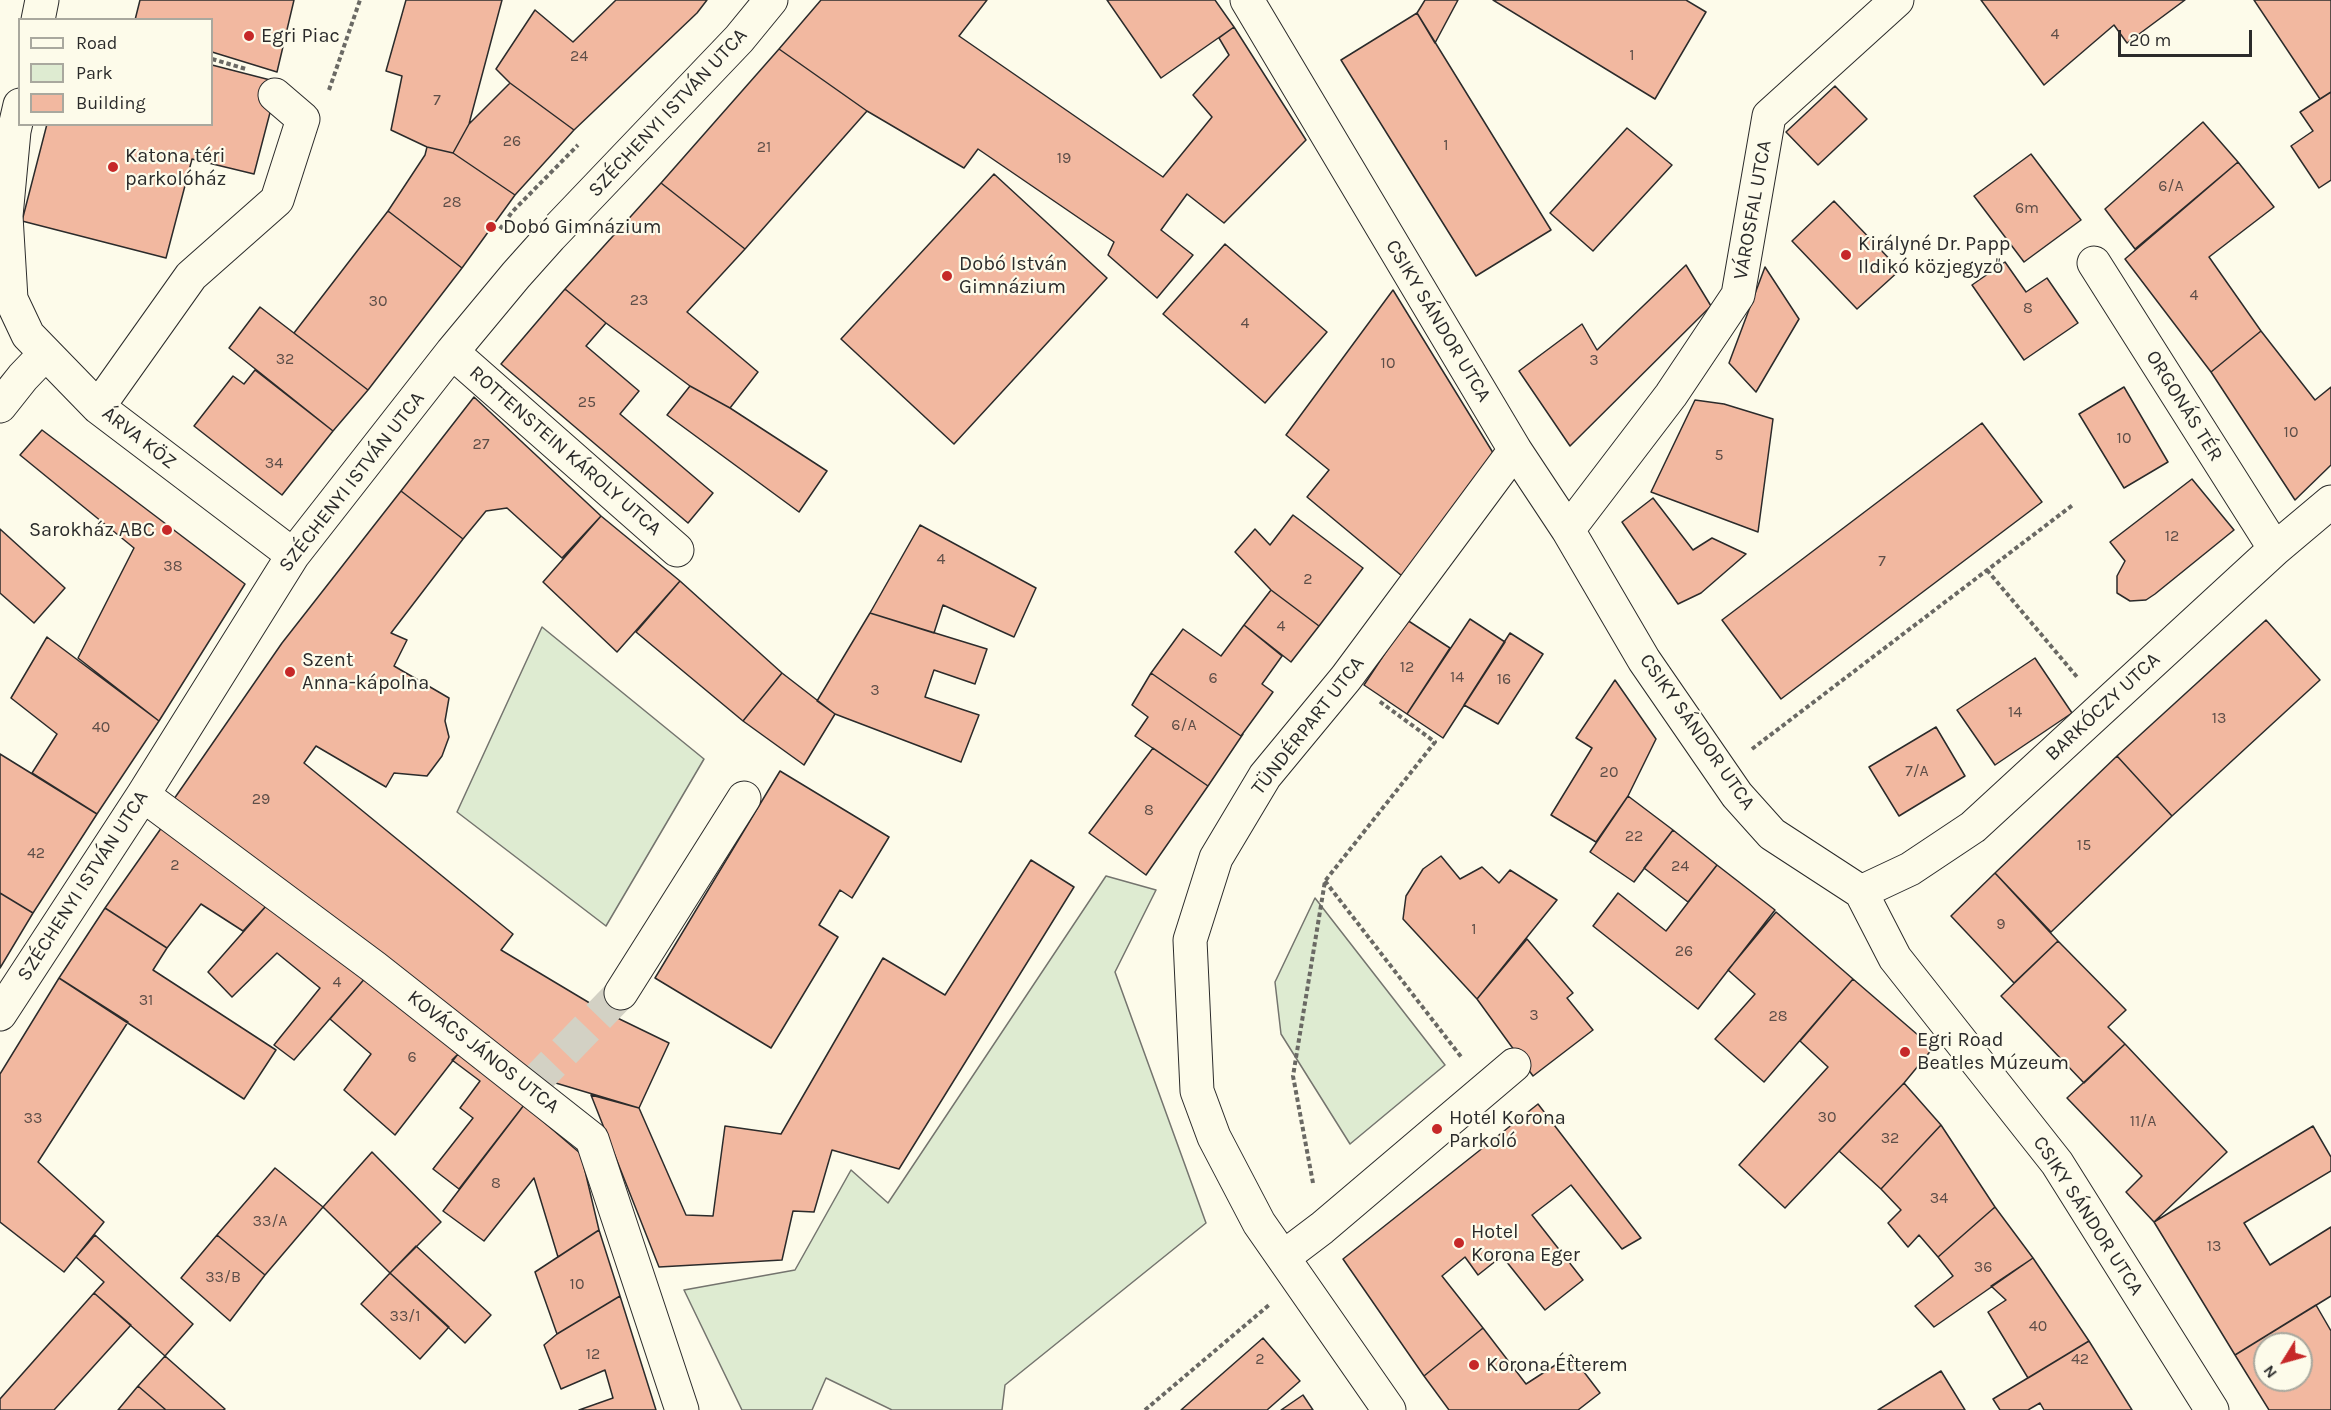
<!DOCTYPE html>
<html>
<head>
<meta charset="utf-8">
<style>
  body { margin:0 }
  #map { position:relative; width:2331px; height:1410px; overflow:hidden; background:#fdfbea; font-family:Karla,sans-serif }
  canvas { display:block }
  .legend { position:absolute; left:18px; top:18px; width:195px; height:108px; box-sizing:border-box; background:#fdfbea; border:2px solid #a9a89e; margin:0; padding:8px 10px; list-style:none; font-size:18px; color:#2b2b2b }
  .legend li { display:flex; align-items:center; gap:12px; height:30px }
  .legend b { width:30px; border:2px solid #a9a89e }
  .north { position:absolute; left:2253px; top:1332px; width:60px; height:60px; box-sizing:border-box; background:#fdfbea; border:2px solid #a9a89e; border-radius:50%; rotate:233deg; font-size:16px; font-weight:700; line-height:24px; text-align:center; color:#2b2b2b }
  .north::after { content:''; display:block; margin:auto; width:21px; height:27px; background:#c62828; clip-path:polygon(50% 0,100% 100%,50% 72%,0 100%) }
  .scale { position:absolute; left:2118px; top:30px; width:134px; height:27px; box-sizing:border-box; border:3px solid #2b2b2b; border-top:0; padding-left:8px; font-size:18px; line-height:21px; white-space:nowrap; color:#2b2b2b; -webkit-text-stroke:4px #fdfbea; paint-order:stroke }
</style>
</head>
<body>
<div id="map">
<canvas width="2331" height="1410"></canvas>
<ul class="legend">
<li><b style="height:8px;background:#fdfbea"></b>Road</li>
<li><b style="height:16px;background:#deebd1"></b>Park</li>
<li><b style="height:16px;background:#f2b8a0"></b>Building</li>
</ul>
<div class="north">N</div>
<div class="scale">20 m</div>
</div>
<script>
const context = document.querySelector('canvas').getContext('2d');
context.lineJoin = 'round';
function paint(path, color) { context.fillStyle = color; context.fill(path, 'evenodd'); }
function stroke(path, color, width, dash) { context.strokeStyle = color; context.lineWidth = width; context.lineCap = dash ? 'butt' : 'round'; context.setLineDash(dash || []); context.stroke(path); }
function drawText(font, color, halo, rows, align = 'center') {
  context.font = font + ' Karla,sans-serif'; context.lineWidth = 4.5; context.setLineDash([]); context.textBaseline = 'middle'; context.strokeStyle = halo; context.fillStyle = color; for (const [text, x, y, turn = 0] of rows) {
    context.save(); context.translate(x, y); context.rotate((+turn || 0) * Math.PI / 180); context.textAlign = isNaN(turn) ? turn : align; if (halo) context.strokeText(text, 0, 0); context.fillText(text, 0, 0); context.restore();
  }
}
const green = new Path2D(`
  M 542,627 L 704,759 L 606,926 L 457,812 Z
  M 1106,876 L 1156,890 L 1115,972 L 1206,1223 L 1005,1385 L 1002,1410 L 892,1410 L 826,1378 L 812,1410 L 742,1410 L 684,1290 L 795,1270 L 851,1170 L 888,1203 Z
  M 1315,898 L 1445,1065 L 1350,1144 L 1281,1034 L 1275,982 Z`);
const building = new Path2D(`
  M 140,0 L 294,0 L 277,72 L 212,52 L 212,20 L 135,20 Z
  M 406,0 L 502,0 L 469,124 L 453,153 L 427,147 L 391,130 L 402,76 L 386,71 Z
  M 616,0 L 707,0 L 697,13 L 574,130 L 510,83 L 496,69 L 535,10 L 573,42 Z
  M 821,0 L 987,0 L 959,36 L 1163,177 L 1212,117 L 1193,95 L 1229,55 L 1219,38 L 1234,27 L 1306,140 L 1224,223 L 1187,194 L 1161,230 L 1193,255 L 1157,298 L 1108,255 L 1114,242 L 978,149 L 964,168 L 867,111 L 779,49 Z
  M 1107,0 L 1215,0 L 1234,27 L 1161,78 Z
  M 1425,0 L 1458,0 L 1435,43 L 1417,13 Z
  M 1493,0 L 1686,0 L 1706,12 L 1655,99 Z
  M 1981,0 L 2185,0 L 2127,43 L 2114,25 L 2044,85 Z
  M 2254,0 L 2331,0 L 2331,92 L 2320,99 Z
  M 1417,13 L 1551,230 L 1476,276 L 1341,60 Z
  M 779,49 L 867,111 L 745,249 L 661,183 Z
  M 212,65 L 278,82 L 254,174 L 192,159 L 166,258 L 22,221 L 47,124 L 212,124 Z
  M 510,83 L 574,130 L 515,195 L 453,153 L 469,124 Z
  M 1835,86 L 1867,119 L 1818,165 L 1786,132 Z
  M 2331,92 L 2331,180 L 2319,188 L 2291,146 L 2313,131 L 2300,112 Z
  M 2203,122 L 2238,162 L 2135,249 L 2105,209 Z
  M 1627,128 L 1672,165 L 1593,251 L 1550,213 Z
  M 427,147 L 453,153 L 515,195 L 462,268 L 388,211 L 425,155 Z
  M 2031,154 L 2081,220 L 2024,262 L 1974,196 Z
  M 2238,162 L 2274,207 L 2209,257 L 2261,331 L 2211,372 L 2125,259 Z
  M 994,174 L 1107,278 L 954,444 L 841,339 Z
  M 661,183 L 745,249 L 687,312 L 758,372 L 730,408 L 690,386 L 606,323 L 565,289 Z
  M 1834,201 L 1900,270 L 1857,309 L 1792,241 Z
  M 388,211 L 462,268 L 368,390 L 294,333 Z
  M 1225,244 L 1327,332 L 1265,403 L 1163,314 Z
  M 2005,262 L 2026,292 L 2047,278 L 2078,323 L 2024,360 L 1972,285 Z
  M 1686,265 L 1711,306 L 1570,446 L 1519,371 L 1582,324 L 1597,350 Z
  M 1765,267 L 1799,319 L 1756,392 L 1729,363 Z
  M 565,289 L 606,323 L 586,346 L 639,391 L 620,414 L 713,493 L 688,523 L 501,364 Z
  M 1393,290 L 1495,456 L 1402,576 L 1307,497 L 1329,470 L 1286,435 Z
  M 260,307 L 368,390 L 333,431 L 229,348 Z
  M 2261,331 L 2315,400 L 2331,387 L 2331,465 L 2295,500 L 2211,372 Z
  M 255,370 L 333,431 L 282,495 L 194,426 L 233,376 L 244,384 Z
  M 690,386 L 730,408 L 827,471 L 799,512 L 667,415 Z
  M 2124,387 L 2168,462 L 2124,488 L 2079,414 Z
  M 474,397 L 601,516 L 562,558 L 507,508 L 486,511 L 463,539 L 401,491 Z
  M 1695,400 L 1724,404 L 1773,419 L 1758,532 L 1651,492 Z
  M 1982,423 L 2042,502 L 1781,699 L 1722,620 Z
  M 42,430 L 245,584 L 159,721 L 78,658 L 134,548 L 20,455 Z
  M 2192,479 L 2234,530 L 2155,594 L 2146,600 L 2130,601 L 2117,593 L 2117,576 L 2125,561 L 2110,542 Z
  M 401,491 L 463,539 L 391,633 L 407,640 L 394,666 L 449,698 L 445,721 L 449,737 L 442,756 L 427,776 L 394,773 L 386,787 L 316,746 L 304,763 L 513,934 L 501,950 L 603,1011 L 669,1043 L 639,1108 L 539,1078 L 165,812 L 282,643 Z
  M 1653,498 L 1693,550 L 1712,538 L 1746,554 L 1701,593 L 1678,604 L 1622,522 Z
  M 1293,515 L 1363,568 L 1319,626 L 1271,590 L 1235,552 L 1255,529 L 1270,545 Z
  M 601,516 L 680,581 L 617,652 L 543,582 Z
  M 920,525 L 1036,588 L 1014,637 L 943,605 L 934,633 L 870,613 Z
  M 0,529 L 65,588 L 34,623 L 0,593 Z
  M 680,581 L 782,673 L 743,721 L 636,632 Z
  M 1271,590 L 1319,626 L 1291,662 L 1244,625 Z
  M 870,613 L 987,649 L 975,684 L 934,670 L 925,697 L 979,715 L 961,762 L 835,714 L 817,701 Z
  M 1470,619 L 1505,642 L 1443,738 L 1407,714 Z
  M 1407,620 L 1450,648 L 1407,714 L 1364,685 Z
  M 2266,620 L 2320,680 L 2172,816 L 2117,756 Z
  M 1244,625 L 1282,656 L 1262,684 L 1273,692 L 1241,736 L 1151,673 L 1183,629 L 1221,656 Z
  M 1510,633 L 1543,654 L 1498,724 L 1464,705 Z
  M 47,637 L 159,721 L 97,814 L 32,773 L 57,734 L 11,698 Z
  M 2035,658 L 2072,713 L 1995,765 L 1957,710 Z
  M 782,673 L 835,714 L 804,765 L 743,721 Z
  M 1151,673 L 1241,736 L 1243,734 L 1208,786 L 1135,736 L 1148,717 L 1132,705 Z
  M 1615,680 L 1656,739 L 1628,796 L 1596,842 L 1551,815 L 1592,748 L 1576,738 Z
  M 1936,727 L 1965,776 L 1899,816 L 1869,767 Z
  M 1153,748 L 1208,786 L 1146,875 L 1089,833 Z
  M 0,754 L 97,814 L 33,913 L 0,893 Z
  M 2117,756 L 2172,816 L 2051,932 L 1995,873 Z
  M 780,771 L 889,837 L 852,898 L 840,890 L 819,925 L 838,937 L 771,1048 L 655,978 Z
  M 1628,796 L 1673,830 L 1634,882 L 1590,852 Z
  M 162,827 L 267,905 L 243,931 L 201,904 L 167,948 L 105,908 Z
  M 1673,830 L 1717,865 L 1688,902 L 1644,868 Z
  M 1441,856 L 1460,879 L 1482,867 L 1499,883 L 1510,870 L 1557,900 L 1477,999 L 1403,919 L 1406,896 L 1423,869 Z
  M 1031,860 L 1074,887 L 899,1169 L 832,1150 L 814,1212 L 793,1211 L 782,1260 L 659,1267 L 591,1095 L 639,1108 L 686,1215 L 713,1216 L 725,1126 L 781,1134 L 883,958 L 945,995 Z
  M 1717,865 L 1775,910 L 1698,1009 L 1593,926 L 1618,893 L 1666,931 Z
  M 1995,873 L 2058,941 L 2014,983 L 1951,916 Z
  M 0,893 L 33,913 L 0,968 Z
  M 267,905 L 367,976 L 294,1060 L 274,1045 L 320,988 L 277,953 L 232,997 L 208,972 Z
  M 105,908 L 167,948 L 153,970 L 276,1050 L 244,1099 L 59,978 Z
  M 1776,912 L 1853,979 L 1764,1082 L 1715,1039 L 1755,994 L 1728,970 Z
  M 1527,939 L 1573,993 L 1567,998 L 1593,1030 L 1533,1076 L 1477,999 Z
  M 2058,941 L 2126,1010 L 2108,1027 L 2125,1044 L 2084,1083 L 2001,996 Z
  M 367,976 L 458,1054 L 395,1135 L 344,1090 L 371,1054 L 330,1019 Z
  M 59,978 L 128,1022 L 38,1162 L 104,1222 L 64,1272 L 0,1222 L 0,1074 Z
  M 1853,979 L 1933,1048 L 1904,1083 L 1785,1208 L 1739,1165 L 1828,1067 L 1800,1041 Z
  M 2125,1044 L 2227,1152 L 2154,1222 L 2126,1192 L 2142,1176 L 2067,1098 Z
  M 458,1054 L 524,1105 L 459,1189 L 433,1169 L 473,1118 L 460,1108 L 480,1081 L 452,1060 Z
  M 1904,1083 L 1941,1125 L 1881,1189 L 1839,1151 Z
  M 1538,1104 L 1641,1238 L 1622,1249 L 1571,1185 L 1532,1215 L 1583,1280 L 1545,1310 L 1502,1256 L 1478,1275 L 1465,1257 L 1442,1276 L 1483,1328 L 1424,1376 L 1343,1259 Z
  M 524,1105 L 581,1154 L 599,1230 L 558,1257 L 534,1178 L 484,1241 L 443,1211 Z
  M 1941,1125 L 1995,1207 L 1938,1257 L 1919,1235 L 1908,1247 L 1888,1223 L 1901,1210 L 1881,1189 Z
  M 2313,1126 L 2331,1157 L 2331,1171 L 2244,1223 L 2270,1265 L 2331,1227 L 2331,1296 L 2235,1355 L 2154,1222 Z
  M 372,1152 L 441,1222 L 390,1273 L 323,1207 Z
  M 275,1168 L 323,1207 L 265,1275 L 217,1235 Z
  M 1995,1207 L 2033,1258 L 1934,1327 L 1915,1306 L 1953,1276 L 1938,1257 Z
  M 599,1230 L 620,1296 L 557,1334 L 535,1272 Z
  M 95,1235 L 193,1324 L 165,1356 L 94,1293 L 104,1282 L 76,1257 Z
  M 217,1235 L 265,1275 L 230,1321 L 181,1278 Z
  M 416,1246 L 491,1315 L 465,1343 L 390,1273 Z
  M 2033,1258 L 2089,1341 L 2028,1378 L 1988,1312 L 2006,1300 L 1991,1286 Z
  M 390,1273 L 449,1327 L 420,1359 L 361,1304 Z
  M 94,1293 L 131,1325 L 54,1410 L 0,1410 L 0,1399 Z
  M 620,1296 L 656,1410 L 579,1410 L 613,1398 L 605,1370 L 561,1389 L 544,1345 L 557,1334 Z
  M 2316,1305 L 2331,1331 L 2331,1410 L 2269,1410 L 2235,1355 ZM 2265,1344 L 2301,1344 L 2301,1380 L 2265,1380 Z
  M 1483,1328 L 1526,1384 L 1571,1355 L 1600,1393 L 1578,1410 L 1449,1410 L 1424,1376 Z
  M 1263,1338 L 1300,1381 L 1267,1410 L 1181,1410 Z
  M 2089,1341 L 2132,1410 L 2044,1410 L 2040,1403 L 2028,1410 L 2000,1410 L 1993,1399 Z
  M 165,1356 L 225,1409 L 223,1410 L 166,1410 L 138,1386 Z
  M 1941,1371 L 1965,1410 L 1878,1410 Z
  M 138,1386 L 166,1410 L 118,1410 Z
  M 1303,1395 L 1313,1410 L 1281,1410 Z`);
const minorTunnel = new Path2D(`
  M 530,1087 L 621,993`);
const path = new Path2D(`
  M 212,59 L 246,69
  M 329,90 L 360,0
  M 500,229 L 512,212 L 578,145
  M 1987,570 L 2077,677
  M 1752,749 L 2074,504
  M 1325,881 L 1462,1058
  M 1313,1183 L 1293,1076 L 1325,881 L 1435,742 L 1379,701
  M 1145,1410 L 1269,1305`);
const minor = new Path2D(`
  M 1247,0 L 1515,450 L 1568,530 L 1644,660 L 1737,795 L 1772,834 L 1861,892 L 1895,958 L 2057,1163 L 2212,1410
  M 38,20 L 42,0
  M 20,105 L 14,131 L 6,216 L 11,299 L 28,335 L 98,407 L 293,555
  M 2094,263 L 2275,549
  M 452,352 L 677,550
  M 0,406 L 23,377 L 45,354
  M 98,407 L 191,276 L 277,200 L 303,119 L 275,95
  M 1568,530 L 1671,395 L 1738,295 L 1769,116 L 1897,0
  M 143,795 L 374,967 L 592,1139 L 682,1410
  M 1861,892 L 1910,869 L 1973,827 L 2275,549 L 2331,502
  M 621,993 L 744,798
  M 0,1014 L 143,795 L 293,555 L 452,352 L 516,275 L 550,237 L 739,39 L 771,0
  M 1285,1256 L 1322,1228 L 1514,1065
  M 1389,1410 L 1259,1223 L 1214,1137 L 1197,1091 L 1190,940 L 1216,858 L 1265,776 L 1346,678 L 1515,450`);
const markers = [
  [249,36,6,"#c62828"],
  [113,167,6,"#c62828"],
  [491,227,6,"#c62828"],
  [1846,255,6,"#c62828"],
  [947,276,6,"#c62828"],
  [167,530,6,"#c62828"],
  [290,672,6,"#c62828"],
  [1905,1052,6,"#c62828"],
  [1437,1129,6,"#c62828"],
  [1459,1243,6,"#c62828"],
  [1474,1365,6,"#c62828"]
];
const numberNames = [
  ["4",2055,34],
  ["1",1632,55],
  ["24",579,56],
  ["7",437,100],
  ["26",512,141],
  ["1",1446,145],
  ["21",764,147],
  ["19",1064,158],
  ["6/A",2171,186],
  ["28",452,202],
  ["6m",2027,208],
  ["4",2194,295],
  ["23",639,300],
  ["30",378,301],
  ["8",2028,308],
  ["4",1245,323],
  ["32",285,359],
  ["3",1594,360],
  ["10",1388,363],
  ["25",587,402],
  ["10",2291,432],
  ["10",2124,438],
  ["27",481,444],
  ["5",1719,455],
  ["34",274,463],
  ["12",2172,536],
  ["4",941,559],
  ["7",1882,561],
  ["38",173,566],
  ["2",1308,579],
  ["4",1281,626],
  ["12",1407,667],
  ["14",1457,677],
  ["6",1213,678],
  ["16",1504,679],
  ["3",875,690],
  ["14",2015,712],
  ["13",2219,718],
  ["6/A",1184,725],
  ["40",101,727],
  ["7/A",1917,771],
  ["20",1609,772],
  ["29",261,799],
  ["8",1149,810],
  ["22",1634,836],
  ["15",2084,845],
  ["42",36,853],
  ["2",175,865],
  ["24",1680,866],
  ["9",2001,924],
  ["1",1474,929],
  ["26",1684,951],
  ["4",337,982],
  ["31",146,1000],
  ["3",1534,1015],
  ["28",1778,1016],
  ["6",412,1057],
  ["30",1827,1117],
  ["33",33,1118],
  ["11/A",2143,1121],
  ["32",1890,1138],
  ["8",496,1183],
  ["34",1939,1198],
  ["33/A",270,1221],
  ["13",2214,1246],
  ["36",1983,1267],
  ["33/B",223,1277],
  ["10",577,1284],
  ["33/1",405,1316],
  ["40",2038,1326],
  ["12",593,1354],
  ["2",1260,1359],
  ["42",2080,1359]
];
const poiNames = [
  ["Egri Piac",261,36],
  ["Katona téri",125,156],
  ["parkolóház",125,179],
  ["Dobó Gimnázium",503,227],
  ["Királyné Dr. Papp",1858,244],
  ["Ildikó közjegyző",1858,267],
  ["Dobó István",959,264],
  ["Gimnázium",959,287],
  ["Sarokház ABC",155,530,"right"],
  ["Szent",302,660],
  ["Anna-kápolna",302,683],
  ["Egri Road",1917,1040],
  ["Beatles Múzeum",1917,1063],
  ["Hotel Korona",1449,1118],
  ["Parkoló",1449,1141],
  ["Hotel",1471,1232],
  ["Korona Eger",1471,1255],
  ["Korona Étterem",1486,1365]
];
const streetNames = [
  ["SZÉCHENYI ISTVÁN UTCA",668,113,-47],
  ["VÁROSFAL UTCA",1753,210,-80],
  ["CSIKY SÁNDOR UTCA",1438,321,59],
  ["ORGONÁS TÉR",2184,406,58],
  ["ÁRVA KÖZ",139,438,38],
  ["ROTTENSTEIN KÁROLY UTCA",565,451,41],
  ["SZÉCHENYI ISTVÁN UTCA",352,482,-52],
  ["BARKÓCZY UTCA",2103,707,-43],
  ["TÜNDÉRPART UTCA",1308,726,-52],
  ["CSIKY SÁNDOR UTCA",1697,732,55],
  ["SZÉCHENYI ISTVÁN UTCA",83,886,-57],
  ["KOVÁCS JÁNOS UTCA",483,1052,38],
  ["CSIKY SÁNDOR UTCA",2088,1216,57]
];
paint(green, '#deebd1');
stroke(green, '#74746e', 1.5);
paint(building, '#f2b8a0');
stroke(building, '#2b2b2b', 1.5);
stroke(minorTunnel, '#d3d1c4', 33, [33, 16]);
stroke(minor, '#2b2b2b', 35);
stroke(path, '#6a6964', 4, [4.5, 3]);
stroke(minor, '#fdfbea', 33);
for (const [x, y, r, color] of markers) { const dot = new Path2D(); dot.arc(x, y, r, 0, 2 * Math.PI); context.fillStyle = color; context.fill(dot); stroke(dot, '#fdfbea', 2); }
drawText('16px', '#5d4e48', null, numberNames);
drawText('20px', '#2b2b2b', '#fdfbea', poiNames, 'left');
drawText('20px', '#2b2b2b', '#fdfbea', streetNames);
</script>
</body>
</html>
